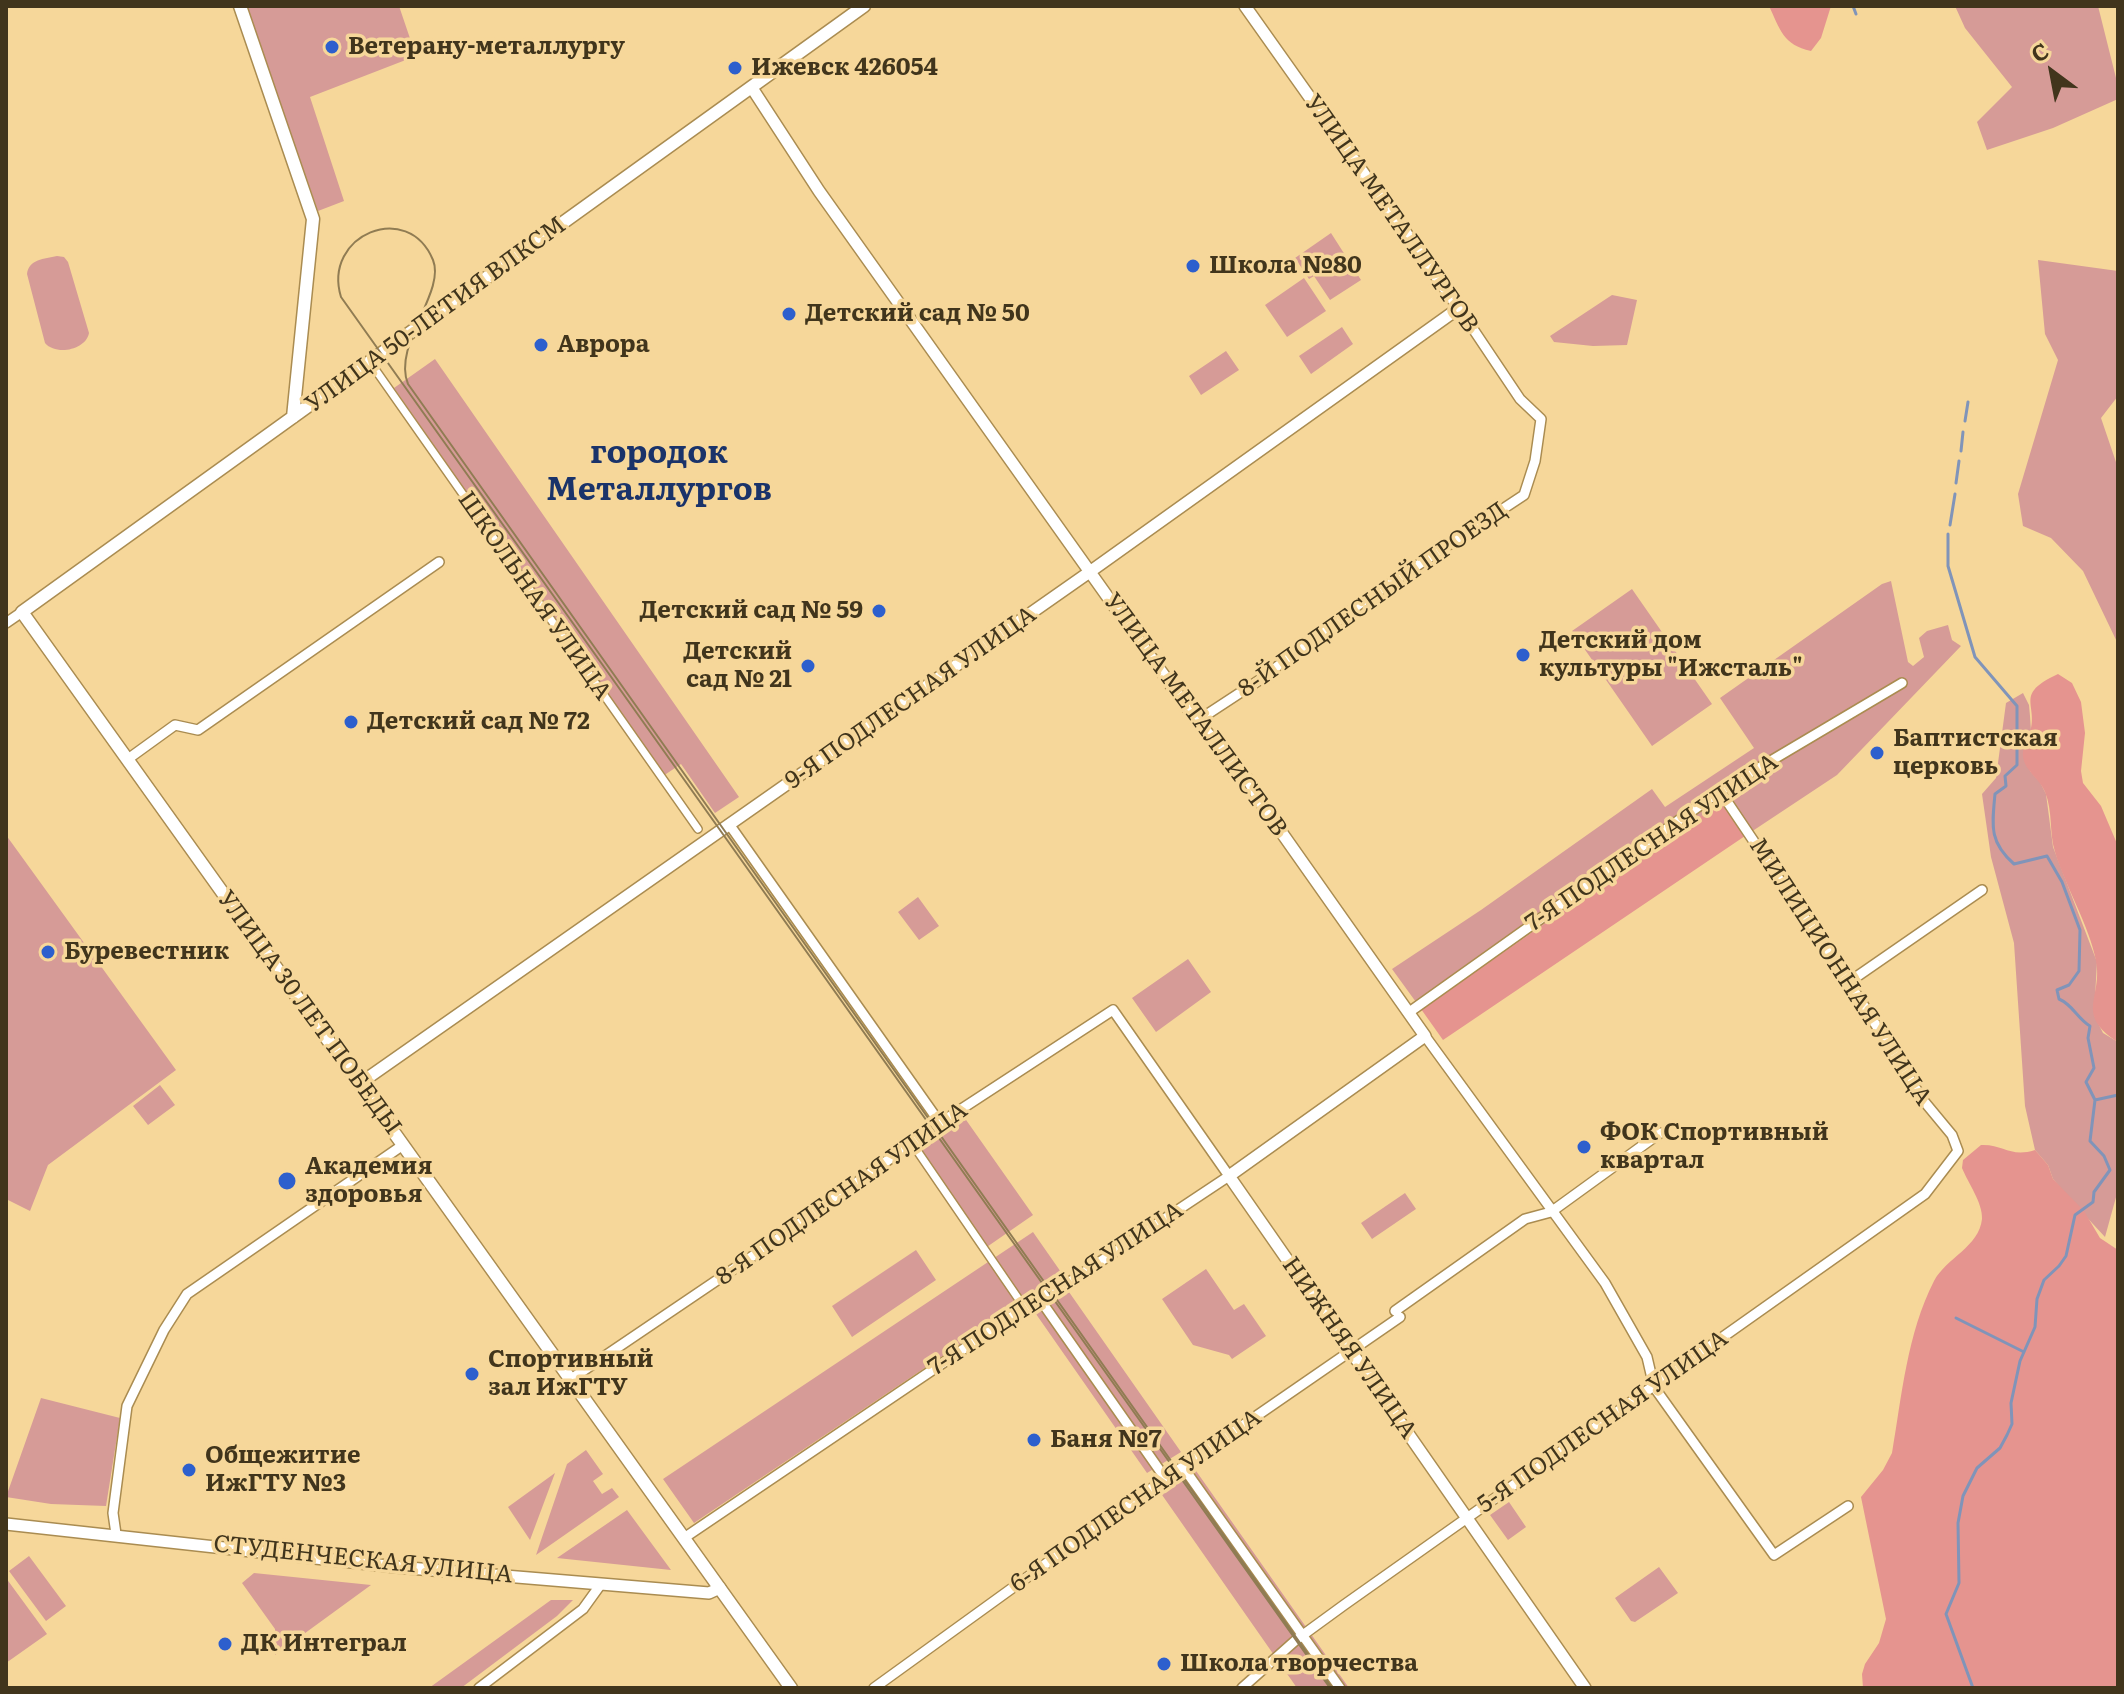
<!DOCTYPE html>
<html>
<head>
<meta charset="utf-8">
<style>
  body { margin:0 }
  #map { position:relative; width:2124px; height:1694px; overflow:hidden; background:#f6d79a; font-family:Literata,serif }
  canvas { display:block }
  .frame { position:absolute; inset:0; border:8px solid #41351c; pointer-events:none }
  .north { position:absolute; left:2012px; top:32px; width:80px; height:80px; -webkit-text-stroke:6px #f6d79a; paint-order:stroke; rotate:328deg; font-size:22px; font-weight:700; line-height:32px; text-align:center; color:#41351c }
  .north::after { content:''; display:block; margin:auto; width:28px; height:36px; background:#41351c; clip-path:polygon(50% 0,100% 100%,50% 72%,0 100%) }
</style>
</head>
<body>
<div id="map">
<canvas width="2124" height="1694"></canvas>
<div class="frame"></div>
<div class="north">С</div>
</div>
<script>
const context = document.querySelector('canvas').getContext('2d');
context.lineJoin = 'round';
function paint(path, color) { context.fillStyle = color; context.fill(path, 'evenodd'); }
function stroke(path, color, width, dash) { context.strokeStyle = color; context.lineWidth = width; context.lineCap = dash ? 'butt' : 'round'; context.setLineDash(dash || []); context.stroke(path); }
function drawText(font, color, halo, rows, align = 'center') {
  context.font = font + ' Literata,serif'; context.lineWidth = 7; context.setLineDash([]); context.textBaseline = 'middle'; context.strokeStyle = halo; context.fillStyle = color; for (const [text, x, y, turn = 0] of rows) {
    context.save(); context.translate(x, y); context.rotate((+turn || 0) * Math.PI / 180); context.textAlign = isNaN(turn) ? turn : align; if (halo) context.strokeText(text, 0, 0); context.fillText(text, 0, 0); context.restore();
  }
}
const green = new Path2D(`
  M 246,6 L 399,6 L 416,56 L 310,97 L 344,201 L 318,211 Z
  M 1955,6 L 2098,6 L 2118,86 L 2118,99 L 2053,128 L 1987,150 L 1977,122 L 2012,87 L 1965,28 Z
  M 1331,233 L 1361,280 L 1330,300 L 1314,276 L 1309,279 L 1295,258 Z
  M 57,256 L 64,257 L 68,262 L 89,333 C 86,350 56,356 45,343 L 27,274 C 29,259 44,259 57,256 Z
  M 2038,260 L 2118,271 L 2118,396 L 2101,418 L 2118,468 L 2118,644 L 2083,571 L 2051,538 L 2023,526 L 2018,494 L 2058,360 L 2045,334 Z
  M 1304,278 L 1326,311 L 1287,337 L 1265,305 Z
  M 1612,295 L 1637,300 L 1627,345 L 1593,346 L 1554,342 L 1550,336 Z
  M 1342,327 L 1353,344 L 1311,374 L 1299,356 Z
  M 1226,351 L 1239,370 L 1201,395 L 1189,376 Z
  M 435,359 L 739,797 L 715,813 L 681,764 L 663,776 L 394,388 Z
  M 1891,581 L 1908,662 L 1913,666 L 1924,657 L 1919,638 L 1927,631 L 1948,625 L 1952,640 L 1961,646 L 1837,775 L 1745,836 L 1722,802 L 1421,1009 L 1392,969 L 1481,910 L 1652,789 L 1665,807 L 1754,748 L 1720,698 L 1882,584 Z
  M 1632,589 L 1712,704 L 1652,746 L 1572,631 Z
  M 2023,693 L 2029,705 L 2030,716 L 2031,731 L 2025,743 L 2030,771 L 2040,782 L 2046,794 L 2053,847 L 2097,962 L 2094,1015 L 2103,1033 L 2118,1042 L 2118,1190 L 2105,1237 L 2068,1197 L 2053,1179 L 2048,1165 L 2035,1150 L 2025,1106 L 2014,943 L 1991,857 L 1982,794 L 1996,778 L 2006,703 Z
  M 6,835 L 176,1070 L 48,1165 L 30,1211 L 6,1199 Z
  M 918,897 L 939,926 L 919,940 L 898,912 Z
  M 1188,959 L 1211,992 L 1156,1032 L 1132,998 Z
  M 160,1085 L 175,1105 L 148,1125 L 133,1106 Z
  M 964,1117 L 1033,1215 L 981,1251 L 913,1153 Z
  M 1405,1193 L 1416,1209 L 1372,1239 L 1361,1223 Z
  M 1033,1232 L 1063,1275 L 694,1523 L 663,1479 Z
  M 916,1250 L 936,1280 L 852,1337 L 832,1306 Z
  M 1206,1269 L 1234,1310 L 1244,1304 L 1266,1336 L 1232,1359 L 1229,1355 L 1193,1345 L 1162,1299 Z
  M 1069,1292 L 1181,1452 L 1147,1473 L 1036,1314 Z
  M 41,1398 L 120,1418 L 106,1506 L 51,1504 L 6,1497 Z
  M 586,1450 L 603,1474 L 593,1481 L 602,1494 L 612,1488 L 619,1497 L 536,1555 L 567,1464 Z
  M 1194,1468 L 1349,1688 L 1297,1688 L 1160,1492 Z
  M 555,1473 L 530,1540 L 508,1507 Z
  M 1509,1502 L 1526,1527 L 1508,1540 L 1490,1515 Z
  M 627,1510 L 671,1570 L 557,1558 Z
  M 29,1556 L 66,1606 L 46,1621 L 9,1571 Z
  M 1659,1567 L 1678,1593 L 1635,1622 L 1631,1621 L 1615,1598 Z
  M 254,1573 L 371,1585 L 275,1655 L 275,1629 L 242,1583 Z
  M 6,1578 L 47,1634 L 6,1663 Z
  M 551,1600 L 573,1600 L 557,1616 L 461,1688 L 429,1688 Z`);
const forest = new Path2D(`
  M 1769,6 L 1831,6 L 1821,38 L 1811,51 C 1783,45 1780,29 1769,6 Z
  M 2058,674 L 2072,683 L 2081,702 L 2085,733 L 2081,771 L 2083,783 L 2101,806 L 2118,846 L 2118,1042 C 2074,1014 2103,998 2096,961 C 2090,927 2065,886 2055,852 C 2049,833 2053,811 2045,792 C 2040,779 2024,770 2023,756 C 2022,747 2027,742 2030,733 C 2039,703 2013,695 2058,674 Z
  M 1723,801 L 1745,836 L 1443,1040 L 1421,1009 Z
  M 1981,1145 C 2004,1144 2010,1158 2035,1150 L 2048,1165 L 2053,1179 L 2084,1211 L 2100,1238 L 2118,1250 L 2118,1688 L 1863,1688 L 1862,1674 L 1865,1664 L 1879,1643 L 1886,1619 L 1861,1497 L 1883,1470 L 1892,1453 C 1902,1395 1907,1334 1934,1281 C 1946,1258 1979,1247 1982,1219 C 1983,1203 1968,1183 1962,1168 L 1963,1160 Z`);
const stream = new Path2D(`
  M 1853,6 L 1856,14
  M 1965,421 L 1968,402
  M 1961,451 L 1963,432
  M 1956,483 L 1959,461
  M 1950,525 L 1955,494
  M 1948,534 L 1948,566 L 1975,657 L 2017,706 L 2017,765 L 2005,776 L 2006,786 L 1995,794 C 1992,826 1989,842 2014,864 L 2047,856 L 2062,882 L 2080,930 L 2079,971 L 2069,985 L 2057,990 L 2059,999 C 2073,1005 2077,1018 2090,1026 L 2088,1038 L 2094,1068 L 2086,1082 L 2095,1100 L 2090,1141 L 2104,1156 L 2110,1170 L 2094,1192 L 2093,1202 L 2075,1215 L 2066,1256 L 2059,1266 L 2044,1280 L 2037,1299 L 2035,1327 L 2020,1361 L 2011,1403 L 2012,1424 L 2007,1435 L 2000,1448 L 1977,1468 L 1963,1496 L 1958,1523 L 1959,1583 L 1946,1614 L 1973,1688
  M 2095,1100 L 2118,1095
  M 1956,1318 L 2024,1352`);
const pedestrian = new Path2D(`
  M 370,362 L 698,829
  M 918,1152 L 1024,1307`);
const minor = new Path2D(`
  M 6,623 L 22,612
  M 1197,721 L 1258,681 L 1365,600 L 1524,495 L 1535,461 L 1541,419 L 1520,399 L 1459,308
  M 128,759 L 175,725 L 198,730 L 439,562
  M 729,824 L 940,1123
  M 1849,982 L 1982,890
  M 1408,1013 L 1720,791 L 1902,683
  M 1425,1036 L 1605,1283 L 1647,1357 L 1654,1387 L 1774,1555 L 1848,1506
  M 1039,1298 L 1165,1478
  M 1395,1311 L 1525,1219 L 1551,1212 L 1660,1133
  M 571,1379 L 772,1243 L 940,1123 L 1113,1010 L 1229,1176 L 1071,1281 L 1039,1298 L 684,1538
  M 1183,1467 L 1340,1688
  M 116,1534 L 113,1513 L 127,1406 L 164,1330 L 187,1294 L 403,1145
  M 479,1688 L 583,1609 L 601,1584
  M 874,1688 L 1123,1508 L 1400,1317
  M 1242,1688 L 1296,1640 L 1344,1605 L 1925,1194 L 1958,1151 L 1952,1135 L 1923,1100 L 1859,998 L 1720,791`);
const tertiary = new Path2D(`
  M 752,88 L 819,191 L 1139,641 L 1197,721 L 1249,781 L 1265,809 L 1425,1036 L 1229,1176 L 1585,1688
  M 359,1084 L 1091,571 L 1459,308 L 1245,6
  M 6,1524 L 397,1567 L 709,1593 L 720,1588`);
const secondary = new Path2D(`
  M 240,6 L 313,219 L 293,417
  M 791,1688 L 22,612 L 864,6`);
const tram = new Path2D(`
  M 1330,1688 L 341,297 C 322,235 408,199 433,260 C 446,292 392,345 408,384 L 1332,1688`);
const markers = [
  [332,47,8,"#2d5fcd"],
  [735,68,8,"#2d5fcd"],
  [1193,266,8,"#2d5fcd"],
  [789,314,8,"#2d5fcd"],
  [541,345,8,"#2d5fcd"],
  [879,611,8,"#2d5fcd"],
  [1523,655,8,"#2d5fcd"],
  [808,666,8,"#2d5fcd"],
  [351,722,8,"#2d5fcd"],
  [1877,753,8,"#2d5fcd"],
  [48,952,8,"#2d5fcd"],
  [1584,1147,8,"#2d5fcd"],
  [287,1181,10,"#2d5fcd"],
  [472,1374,8,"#2d5fcd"],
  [1034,1440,8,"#2d5fcd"],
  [189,1470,8,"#2d5fcd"],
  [225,1644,8,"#2d5fcd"],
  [1164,1664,8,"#2d5fcd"]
];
const poiNames = [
  ["Ветерану-металлургу",348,47],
  ["Ижевск 426054",751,68],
  ["Школа №80",1209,266],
  ["Детский сад № 50",805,314],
  ["Аврора",557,345],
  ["Детский сад № 59",863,611,"right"],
  ["Детский дом",1539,641],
  ["культуры \"Ижсталь\"",1539,669],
  ["Детский",792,652,"right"],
  ["сад № 21",792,680,"right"],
  ["Детский сад № 72",367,722],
  ["Баптистская",1893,739],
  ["церковь",1893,767],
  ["Буревестник",64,952],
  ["ФОК Спортивный",1600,1133],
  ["квартал",1600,1161],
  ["Академия",305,1167],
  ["здоровья",305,1195],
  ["Спортивный",488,1360],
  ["зал ИжГТУ",488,1388],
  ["Баня №7",1050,1440],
  ["Общежитие",205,1456],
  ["ИжГТУ №3",205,1484],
  ["ДК Интеграл",241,1644],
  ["Школа творчества",1180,1664]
];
const streetNames = [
  ["УЛИЦА МЕТАЛЛУРГОВ",1391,214,55],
  ["УЛИЦА 50-ЛЕТИЯ ВЛКСМ",436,315,-36],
  ["ШКОЛЬНАЯ УЛИЦА",534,596,55],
  ["8-Й ПОДЛЕСНЫЙ ПРОЕЗД",1373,600,-35],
  ["9-Я ПОДЛЕСНАЯ УЛИЦА",911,698,-35],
  ["УЛИЦА МЕТАЛЛИСТОВ",1195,715,54],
  ["7-Я ПОДЛЕСНАЯ УЛИЦА",1652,843,-34],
  ["МИЛИЦИОННАЯ УЛИЦА",1840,972,57],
  ["УЛИЦА 30 ЛЕТ ПОБЕДЫ",309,1013,54],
  ["8-Я ПОДЛЕСНАЯ УЛИЦА",842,1194,-35],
  ["7-Я ПОДЛЕСНАЯ УЛИЦА",1056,1289,-33],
  ["НИЖНЯЯ УЛИЦА",1349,1348,55],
  ["5-Я ПОДЛЕСНАЯ УЛИЦА",1603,1422,-35],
  ["6-Я ПОДЛЕСНАЯ УЛИЦА",1136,1501,-35],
  ["СТУДЕНЧЕСКАЯ УЛИЦА",363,1560,6]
];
const districtNames = [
  ["городок",659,454],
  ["Металлургов",659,491]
];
paint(green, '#d69b97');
paint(forest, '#e5948f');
stroke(stream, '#8094b9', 3);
stroke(pedestrian, '#aa8c51', 10);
stroke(minor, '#aa8c51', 12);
stroke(tertiary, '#aa8c51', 14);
stroke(secondary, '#aa8c51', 15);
stroke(pedestrian, '#fff', 7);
stroke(minor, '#fff', 9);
stroke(tertiary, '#fff', 11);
stroke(secondary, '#fff', 12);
stroke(tram, '#907c53', 2);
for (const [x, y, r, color] of markers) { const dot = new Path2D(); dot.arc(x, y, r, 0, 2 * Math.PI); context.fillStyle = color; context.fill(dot); stroke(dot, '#f6d79a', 3); }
drawText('bold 24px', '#41351c', '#f6d79a', poiNames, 'left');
drawText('24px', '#41351c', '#f6d79a', streetNames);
drawText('bold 32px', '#1a336a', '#f6d79a', districtNames);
</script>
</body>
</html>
